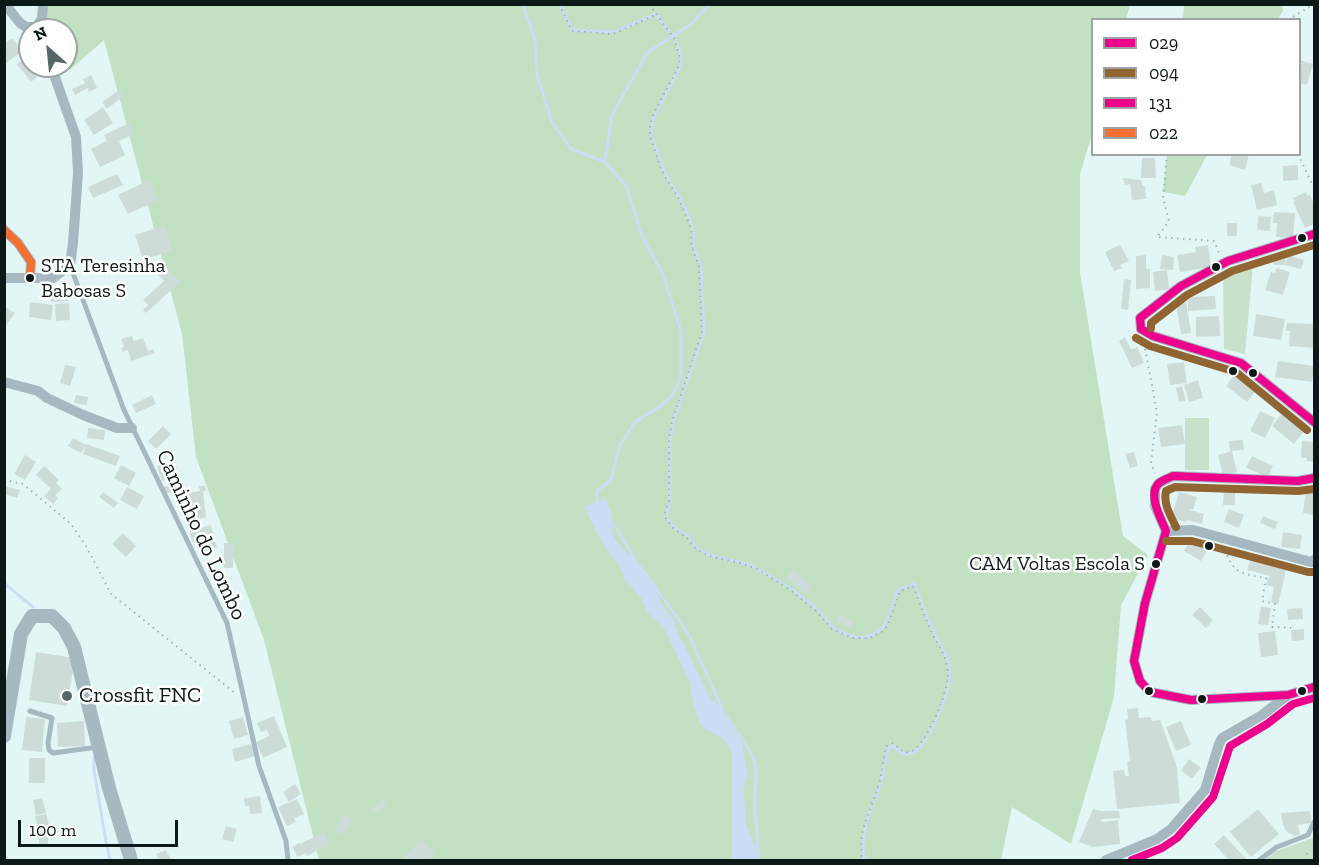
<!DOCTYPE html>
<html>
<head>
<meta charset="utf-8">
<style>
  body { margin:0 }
  #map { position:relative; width:1319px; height:865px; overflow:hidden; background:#e3f6f6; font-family:"Zilla Slab",serif }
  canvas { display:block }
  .frame { position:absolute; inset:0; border:6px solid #0c1919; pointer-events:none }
  .legend { position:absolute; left:1091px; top:18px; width:210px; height:138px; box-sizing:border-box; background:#fff; border:2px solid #9ea3a3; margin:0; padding:8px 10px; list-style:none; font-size:18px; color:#0c1919 }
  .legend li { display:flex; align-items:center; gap:12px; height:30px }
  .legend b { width:30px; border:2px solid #9ea3a3 }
  .north { position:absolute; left:18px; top:18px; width:60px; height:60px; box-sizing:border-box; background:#fff; border:2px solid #9ea3a3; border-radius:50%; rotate:333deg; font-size:16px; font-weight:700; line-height:24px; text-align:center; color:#0c1919 }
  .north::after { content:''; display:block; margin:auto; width:21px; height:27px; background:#576666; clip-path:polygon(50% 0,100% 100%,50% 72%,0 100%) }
  .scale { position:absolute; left:18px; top:820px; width:160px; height:27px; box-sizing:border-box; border:3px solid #0c1919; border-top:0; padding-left:8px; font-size:18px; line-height:21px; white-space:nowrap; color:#0c1919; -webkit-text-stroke:4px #fff; paint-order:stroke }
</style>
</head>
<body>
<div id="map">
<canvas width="1319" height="865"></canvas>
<div class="frame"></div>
<ul class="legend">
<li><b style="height:8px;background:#ec008c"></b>029</li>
<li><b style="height:8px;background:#906532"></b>094</li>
<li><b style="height:8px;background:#ec008c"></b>131</li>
<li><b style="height:8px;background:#f37032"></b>022</li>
</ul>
<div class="north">N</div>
<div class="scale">100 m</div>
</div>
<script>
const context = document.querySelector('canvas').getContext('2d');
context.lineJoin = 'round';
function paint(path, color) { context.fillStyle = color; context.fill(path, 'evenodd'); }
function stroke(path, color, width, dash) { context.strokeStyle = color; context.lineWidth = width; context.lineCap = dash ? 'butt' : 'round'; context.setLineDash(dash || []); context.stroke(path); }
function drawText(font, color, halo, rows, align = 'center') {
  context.font = font + ' "Zilla Slab",serif'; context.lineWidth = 5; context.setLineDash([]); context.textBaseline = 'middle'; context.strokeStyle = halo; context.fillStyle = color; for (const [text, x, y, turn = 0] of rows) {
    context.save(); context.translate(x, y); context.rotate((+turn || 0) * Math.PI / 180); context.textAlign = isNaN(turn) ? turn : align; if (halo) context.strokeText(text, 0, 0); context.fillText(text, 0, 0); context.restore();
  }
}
const green = new Path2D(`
  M 1253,265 L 1245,354 L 1224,349 L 1223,273 Z
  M 1185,418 L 1209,418 L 1209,470 L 1185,470 Z
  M 1314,835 L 1314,860 L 1264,860 L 1276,851 L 1313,838 Z`);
const forest = new Path2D(`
  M 48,4 L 1130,5 L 1126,19 L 1092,20 L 1092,134 L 1080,174 L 1080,273 L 1123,536 L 1148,555 L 1121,605 L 1114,697 L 1071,844 L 1012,807 L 1001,860 L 319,860 L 264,640 L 196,457 L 182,334 L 104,40 L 70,70 L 66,64 L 66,30 L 47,30 L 44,25 Z
  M 1184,5 L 1282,5 L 1283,11 L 1278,19 L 1183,19 Z
  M 1167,155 L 1207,155 L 1185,196 L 1163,192 Z`);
const water = new Path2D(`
  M 606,499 L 612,516 L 611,530 L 615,539 L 625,551 L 638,562 L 650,577 L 662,605 L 674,621 L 679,637 L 685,646 L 708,694 L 713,701 L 721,706 L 733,730 L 741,740 L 748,775 L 744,787 L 744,797 L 746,824 L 760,860 L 732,860 L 732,754 L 728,745 L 722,738 L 705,729 L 701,725 L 694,708 L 690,683 L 664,628 L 646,610 L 640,596 L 624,579 L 620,566 L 606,549 L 592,524 L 585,506 Z`);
const stream = new Path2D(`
  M 523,4 L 535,39 L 537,75 L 552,122 L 571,149 L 605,162 L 627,187 L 641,234 L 663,275 L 681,331 L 681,376 L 673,395 L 659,407 L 635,422 L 619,447 L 611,480 L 597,491 L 597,502 L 598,504
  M 559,4 L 572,30 L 613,32 L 656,14 L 674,37 L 682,58 L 679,69 L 655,114 L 652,125 L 651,135 L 662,165 L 667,177 L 680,198 L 692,225 L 694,234 L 693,241 L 694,247 L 701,266 L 704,332 L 673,423 L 670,440 L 670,501 L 666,517 L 674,527 L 688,536 L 697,548 L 709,555 L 751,565 L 790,588 L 818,610 L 836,630 L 854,637 L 863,638 L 877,633 L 885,625 L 898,590 L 913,584 L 914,584 C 921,600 926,616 934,632 C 941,647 950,657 950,675 C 950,691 927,752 908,754 C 902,755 897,749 893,745 L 888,748 C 885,760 884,774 879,786 C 870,814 860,829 864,860
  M 605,162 L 612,115 L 647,53 L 691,24 L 710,4
  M 610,519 L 619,532 L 636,561
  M 651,581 L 689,635 L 722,708
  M 4,583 L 33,607
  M 725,714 L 753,756 L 756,768 L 755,811 L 759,860
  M 94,757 L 94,770 L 106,842 L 110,860`);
const building = new Path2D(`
  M 12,38 L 22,51 L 4,65 L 4,44 Z
  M 30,54 L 30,66 L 45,66 L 47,69 L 31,82 L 17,64 Z
  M 1300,60 L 1313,64 L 1307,85 L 1300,83 Z
  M 91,75 L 97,88 L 89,92 L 88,88 L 75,95 L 72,89 L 85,83 L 83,79 Z
  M 119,90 L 124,96 L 107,109 L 102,102 Z
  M 103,107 L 113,123 L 94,135 L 84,120 Z
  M 129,123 L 134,134 L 119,141 L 125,155 L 100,167 L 91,149 L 107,141 L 104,135 Z
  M 1232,154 L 1249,154 L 1245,170 L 1229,165 Z
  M 1142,158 L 1155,158 L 1156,178 L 1141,178 Z
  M 1298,165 L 1298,180 L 1283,181 L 1283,166 Z
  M 117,174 L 123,185 L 93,198 L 88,187 Z
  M 1123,178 L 1141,180 L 1143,186 L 1145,186 L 1146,199 L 1132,200 L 1130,184 L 1125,185 Z
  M 149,180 L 159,200 L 128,214 L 118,195 Z
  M 1261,183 L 1264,193 L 1274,190 L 1277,205 L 1257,210 L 1251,185 Z
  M 1306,192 L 1307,196 L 1310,195 L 1314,205 L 1314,224 L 1305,228 L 1293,202 L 1295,201 L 1293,198 Z
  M 1274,212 L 1295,213 L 1293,238 L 1276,237 L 1277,223 L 1273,223 Z
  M 1258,216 L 1271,217 L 1270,231 L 1257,230 Z
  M 1227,223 L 1237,223 L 1237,236 L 1227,236 Z
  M 165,225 L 173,250 L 143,260 L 135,235 Z
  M 1120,245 L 1129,261 L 1120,265 L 1122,268 L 1114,271 L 1105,252 Z
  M 1208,245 L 1211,267 L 1180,272 L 1177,255 L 1196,252 L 1195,247 Z
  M 1146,255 L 1146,269 L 1150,269 L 1150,288 L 1136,289 L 1136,256 Z
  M 1162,255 L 1174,257 L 1173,270 L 1160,269 Z
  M 1288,255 L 1304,260 L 1301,269 L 1285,265 Z
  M 1274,256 L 1286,256 L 1285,265 L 1274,265 Z
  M 166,267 L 180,282 L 146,313 L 143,310 L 148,305 L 143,300 L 164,281 L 158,275 Z
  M 1276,268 L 1290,272 L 1283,295 L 1265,290 L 1271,272 L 1275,273 Z
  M 1167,270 L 1169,289 L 1155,291 L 1153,272 Z
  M 1124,279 L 1131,280 L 1128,310 L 1121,309 Z
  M 67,289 L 68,301 L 51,302 L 51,290 Z
  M 1215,296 L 1216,309 L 1188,311 L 1188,297 Z
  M 1186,301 L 1191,333 L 1181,334 L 1176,303 Z
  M 30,302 L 53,305 L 51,320 L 29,317 Z
  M 69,303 L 70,320 L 56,321 L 55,304 Z
  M 4,306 L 15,313 L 6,325 L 4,324 Z
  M 1256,314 L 1285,319 L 1281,340 L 1253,336 Z
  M 1219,316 L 1220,336 L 1196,337 L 1196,317 Z
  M 1287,323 L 1314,324 L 1314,348 L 1289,346 L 1290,331 L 1286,331 Z
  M 132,336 L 134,341 L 143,338 L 148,351 L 153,349 L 155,353 L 131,361 L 128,350 L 123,352 L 121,348 L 124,347 L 121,339 Z
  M 1125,337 L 1131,350 L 1137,347 L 1144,363 L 1132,368 L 1119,341 Z
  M 1278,361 L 1314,366 L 1312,382 L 1275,377 Z
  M 1184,362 L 1187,383 L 1170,385 L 1167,364 Z
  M 65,365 L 76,367 L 70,386 L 60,383 Z
  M 1235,374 L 1256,391 L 1247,402 L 1226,386 Z
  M 1198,380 L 1203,398 L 1189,402 L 1184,385 Z
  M 1182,386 L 1186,401 L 1179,402 L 1176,388 Z
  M 76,395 L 88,397 L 87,405 L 74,403 Z
  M 152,395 L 156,404 L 136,413 L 132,405 Z
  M 1260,411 L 1275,418 L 1265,438 L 1250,431 Z
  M 1283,412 L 1305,430 L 1294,444 L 1272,426 Z
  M 1182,425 L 1185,444 L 1161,447 L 1158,428 Z
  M 163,426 L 171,434 L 156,449 L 148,441 Z
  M 88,428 L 105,430 L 104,440 L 87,438 Z
  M 73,438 L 86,445 L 81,453 L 68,446 Z
  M 1243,440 L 1244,450 L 1230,451 L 1229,441 Z
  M 1302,441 L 1314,442 L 1314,462 L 1307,461 L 1307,458 L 1301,458 Z
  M 86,444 L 120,456 L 116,466 L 83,454 Z
  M 1232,451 L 1237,472 L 1223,475 L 1218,455 Z
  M 1134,452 L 1138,466 L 1130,468 L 1125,454 Z
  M 25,455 L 36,462 L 25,480 L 14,474 Z
  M 1252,456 L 1273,466 L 1268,477 L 1246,468 Z
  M 165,463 L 167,469 L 176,466 L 184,488 L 166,494 L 163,487 L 177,483 L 175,477 L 162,481 L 157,466 Z
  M 121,465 L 136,473 L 129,486 L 114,478 Z
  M 44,466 L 59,480 L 56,483 L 62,489 L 55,495 L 58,498 L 53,504 L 44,496 L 51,489 L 36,475 Z
  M 4,486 L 20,490 L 17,498 L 4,494 Z
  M 199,486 L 205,486 L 206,491 L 203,491 L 206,518 L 190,519 L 187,493 L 200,491 Z
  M 127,487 L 144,496 L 137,509 L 120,500 Z
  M 1224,489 L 1235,489 L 1235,505 L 1223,505 Z
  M 1306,490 L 1314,491 L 1314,515 L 1303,513 Z
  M 103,492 L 118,503 L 114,508 L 99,497 Z
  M 1179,492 L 1197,497 L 1193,510 L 1190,509 L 1190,510 L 1204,514 L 1202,524 L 1187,520 L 1186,522 L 1171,518 Z
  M 1229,509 L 1244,515 L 1239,528 L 1224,522 Z
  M 1263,516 L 1278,522 L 1275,529 L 1260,523 Z
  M 211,525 L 217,548 L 200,552 L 197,542 L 193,543 L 189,531 Z
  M 1283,532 L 1302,535 L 1300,549 L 1281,547 Z
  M 123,533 L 136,546 L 126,557 L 112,544 Z
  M 1191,538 L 1209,548 L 1201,561 L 1184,551 Z
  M 224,543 L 234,543 L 233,568 L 224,568 Z
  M 1251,557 L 1287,566 L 1278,604 L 1271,602 L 1274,587 L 1266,585 L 1268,578 L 1269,578 L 1270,576 L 1247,570 Z
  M 793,569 L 812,586 L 805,594 L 786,577 Z
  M 1261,606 L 1271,608 L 1268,625 L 1258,624 Z
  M 1200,607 L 1213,620 L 1206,628 L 1192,615 Z
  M 1302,608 L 1303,619 L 1288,620 L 1287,609 Z
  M 839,615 L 854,621 L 851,628 L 836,621 Z
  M 1304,629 L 1304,640 L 1292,641 L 1291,630 Z
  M 1275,631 L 1278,655 L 1261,657 L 1258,633 Z
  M 36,652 L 75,658 L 67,706 L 29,700 Z
  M 1138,708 L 1139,718 L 1151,717 L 1152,721 L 1160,720 L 1177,767 L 1180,803 L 1117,809 L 1113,771 L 1124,770 L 1125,776 L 1129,776 L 1127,762 L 1130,761 L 1125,720 L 1128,719 L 1127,709 Z
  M 274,716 L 287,747 L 263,758 L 256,742 L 269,736 L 267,730 L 261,732 L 257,723 Z
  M 26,717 L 45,719 L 42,752 L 22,750 Z
  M 243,717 L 248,735 L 234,739 L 229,721 Z
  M 84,721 L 85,746 L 58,747 L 57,723 Z
  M 1181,721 L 1191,745 L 1176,751 L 1166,727 Z
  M 251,744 L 255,756 L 235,762 L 232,749 Z
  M 29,758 L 45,758 L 45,783 L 29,783 Z
  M 1189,759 L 1201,768 L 1192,779 L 1181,770 Z
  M 295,784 L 301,794 L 289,802 L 283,792 Z
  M 260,796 L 262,813 L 250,814 L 249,806 L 245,806 L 244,798 Z
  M 42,798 L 46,813 L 36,815 L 33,800 Z
  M 297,799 L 304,814 L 294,818 L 296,822 L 287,826 L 278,807 Z
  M 382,799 L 387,804 L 376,814 L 371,809 Z
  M 1093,809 L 1101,811 L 1119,811 L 1120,818 L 1101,819 L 1102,822 L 1118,820 L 1120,844 L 1093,847 L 1079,842 Z
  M 1258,809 L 1279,834 L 1251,857 L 1230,832 Z
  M 1310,811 L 1311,823 L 1298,825 L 1300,835 L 1294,836 L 1286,831 L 1283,825 L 1281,813 Z
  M 46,814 L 49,825 L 38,828 L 35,816 Z
  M 343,814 L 352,819 L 342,835 L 334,830 Z
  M 226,826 L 237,829 L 233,842 L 222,839 Z
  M 39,831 L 48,831 L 48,846 L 39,846 Z
  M 324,832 L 330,844 L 307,856 L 306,853 L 298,857 L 292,847 L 299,843 L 300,844 Z
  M 1224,835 L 1247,860 L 1229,860 L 1214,844 Z
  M 421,840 L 435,853 L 428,860 L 401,860 Z
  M 166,850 L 171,860 L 159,860 L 156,854 Z`);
const path = new Path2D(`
  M 559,4 L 572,31 L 613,34 L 655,15
  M 649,4 L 674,38 L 680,58 L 678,68 L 654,113 L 650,125 L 650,135 L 660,166 L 666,178 L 679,199 L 690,226 L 692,234 L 691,241 L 692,247 L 699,266 L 702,332 L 672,422 L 669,440 L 669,501 L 665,513 L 665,517 L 673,528 L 687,538 L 696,549 L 709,556 L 740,563 L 757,569 L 789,589 L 816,611 L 832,629 L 853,638 L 870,638 L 883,631 L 887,626 L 900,591 L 913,586 C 919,601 925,618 932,633 C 940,649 945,653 948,671 C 950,688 926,749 909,752 C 903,754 898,747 893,743 L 890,744 L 886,747 C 884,759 882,772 879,784 C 870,814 858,827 862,860
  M 1288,20 L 1314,4
  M 1167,154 L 1163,198 L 1169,221 L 1157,237 L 1214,241 L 1220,255
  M 1298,154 L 1314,188
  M 1144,343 L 1157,412 L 1151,463 L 1155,473
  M 4,480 L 23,484 L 71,524 L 86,546 L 111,594 L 235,693
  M 1224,550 C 1228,555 1229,562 1234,567 C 1241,575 1256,576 1266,578 L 1262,601 L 1275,604 L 1272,627 L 1296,628
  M 1307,853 L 1309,860`);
const service = new Path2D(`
  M 70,265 L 124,410 L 227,623 L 259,766 L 286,841 L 288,860
  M 30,711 L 52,718 L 48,743 L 49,750 L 53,753 L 98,747
  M 1259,860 L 1277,847 L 1308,835 L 1314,822`);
const minor = new Path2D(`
  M 5,4 L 20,23 L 26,27 L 37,27
  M 37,27 L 42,18 L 43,4
  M 4,230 L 18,243 L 31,262 L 30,278
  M 1314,234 L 1228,261 L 1181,286 L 1140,318 L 1141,329 L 1153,336 L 1241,363 L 1314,422
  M 4,278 L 53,278 L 70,265 L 73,243 L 78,173 L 76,137 L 51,66
  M 4,382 L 38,391 L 47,398 L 83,415 L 117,428 L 132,428
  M 1314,478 L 1298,481 L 1173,476 L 1159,483 L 1155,489 L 1155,506 L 1166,531 L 1145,603 L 1134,661 L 1140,681 L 1150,692 L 1191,700 L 1288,695 L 1314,687
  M 1166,531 L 1193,530 L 1311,562 L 1314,560
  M 1106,860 L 1157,839 L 1171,829 L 1205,790 L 1219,744 L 1222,738 L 1262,715 L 1288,695`);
const tertiary = new Path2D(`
  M 4,736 L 21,634 L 32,616 L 52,616 L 64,628 L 74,647 L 109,788 L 131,860`);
const bus1 = new Path2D(`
  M 1141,329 L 1140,318 L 1181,286 L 1228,261 L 1314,234
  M 1141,329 L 1153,336 L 1241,363 L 1314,422
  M 1314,478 L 1298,481 L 1173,476 C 1169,478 1163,480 1159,483 C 1147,494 1161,519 1166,531 L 1145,603 L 1134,661 L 1140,681 L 1150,692 L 1191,700 L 1288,695 L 1314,687`);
const bus2 = new Path2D(`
  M 1151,328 L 1151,323 L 1187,295 L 1232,271 L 1314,245
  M 1136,338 L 1150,346 L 1236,372 L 1307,430
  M 1176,527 C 1170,515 1163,503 1166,491 L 1175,487 L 1298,491 L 1314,489
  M 1166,541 L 1192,541 L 1308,572 L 1314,572`);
const bus3 = new Path2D(`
  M 1132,860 L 1162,848 L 1177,838 L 1213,797 L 1230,746 L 1267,724 L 1293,704 L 1314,698`);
const bus4 = new Path2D(`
  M 4,230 L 18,243 L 31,262 L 30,278`);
const markers = [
  [1302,238,5,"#0c1919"],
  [1216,267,5,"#0c1919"],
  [30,278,5,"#0c1919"],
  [1233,371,5,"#0c1919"],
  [1253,373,5,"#0c1919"],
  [1209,546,5,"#0c1919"],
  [1156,564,5,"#0c1919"],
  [1149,691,5,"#0c1919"],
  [1302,691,5,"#0c1919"],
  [67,696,6,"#576666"],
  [1202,699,5,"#0c1919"]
];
const busNames = [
  ["STA Teresinha",41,266],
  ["Babosas S",41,291],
  ["CAM Voltas Escola S",1145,564,"right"]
];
const streetNames = [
  ["Caminho do Lombo",201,535,65]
];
const poiNames = [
  ["Crossfit FNC",79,696]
];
paint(green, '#c8e1cb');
paint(forest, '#c2e0c2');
paint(water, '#c8def5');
stroke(stream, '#c8def5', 3);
paint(building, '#cedcd9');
stroke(path, '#a2b3b6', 2, [1.5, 4.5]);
stroke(service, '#a6b9c0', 5);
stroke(minor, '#a6b9c0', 10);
stroke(tertiary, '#a6b9c0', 14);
stroke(bus1, '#ec008c', 8);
stroke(bus2, '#906532', 8);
stroke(bus3, '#ec008c', 8);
stroke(bus4, '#f37032', 8);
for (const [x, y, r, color] of markers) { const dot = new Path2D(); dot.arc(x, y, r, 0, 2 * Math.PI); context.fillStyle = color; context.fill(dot); stroke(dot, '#fff', 2); }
drawText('20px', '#0c1919', '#fff', busNames, 'left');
drawText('22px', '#0c1919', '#fff', streetNames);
drawText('22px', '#0c1919', '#fff', poiNames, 'left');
</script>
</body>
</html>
